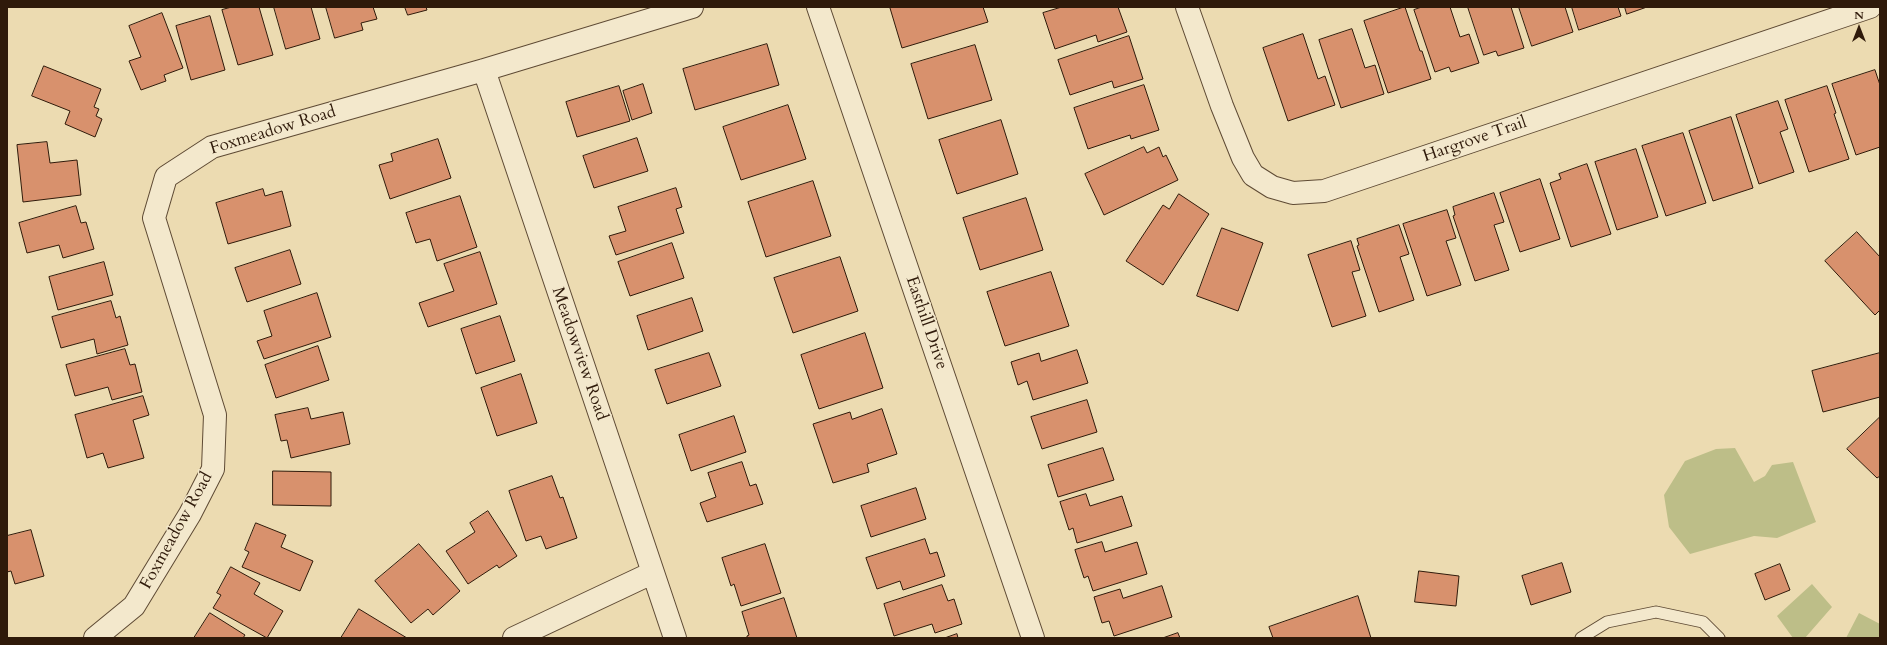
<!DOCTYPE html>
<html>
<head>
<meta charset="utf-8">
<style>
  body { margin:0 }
  #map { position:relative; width:1887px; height:645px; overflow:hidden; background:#ecdbb1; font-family:Cardo,serif }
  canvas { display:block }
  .frame { position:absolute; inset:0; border:8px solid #2f1a0a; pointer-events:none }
  .north { position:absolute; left:1839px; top:8px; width:40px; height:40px; -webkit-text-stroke:3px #f3e8cc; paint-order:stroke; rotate:0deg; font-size:11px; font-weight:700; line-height:16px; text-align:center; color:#2f1a0a }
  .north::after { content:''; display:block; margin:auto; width:14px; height:18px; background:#2f1a0a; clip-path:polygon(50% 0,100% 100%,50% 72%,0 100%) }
</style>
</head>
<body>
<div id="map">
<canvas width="1887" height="645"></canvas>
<div class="frame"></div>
<div class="north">N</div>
</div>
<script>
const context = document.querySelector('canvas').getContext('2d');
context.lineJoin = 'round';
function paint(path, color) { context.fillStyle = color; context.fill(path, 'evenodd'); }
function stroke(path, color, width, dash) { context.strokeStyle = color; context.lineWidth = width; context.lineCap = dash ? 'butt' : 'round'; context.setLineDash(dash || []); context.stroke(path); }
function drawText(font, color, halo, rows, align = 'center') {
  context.font = font + ' Cardo,serif'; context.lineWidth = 3; context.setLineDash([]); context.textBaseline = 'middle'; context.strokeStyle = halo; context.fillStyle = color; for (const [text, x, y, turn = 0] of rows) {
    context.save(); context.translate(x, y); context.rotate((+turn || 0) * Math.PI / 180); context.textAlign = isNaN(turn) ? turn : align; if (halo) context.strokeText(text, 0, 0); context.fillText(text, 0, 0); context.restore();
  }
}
const green = new Path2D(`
  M 1735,448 L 1754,482 L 1765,476 L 1772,465 L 1793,462 L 1816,522 L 1777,538 L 1754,536 L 1690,554 L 1669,527 L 1664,495 L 1685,461 L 1716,449 Z
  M 1812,584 L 1832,607 L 1805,638 L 1793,638 L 1777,616 Z
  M 1859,613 L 1880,624 L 1880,638 L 1846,638 Z`);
const building = new Path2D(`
  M 232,7 L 259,7 L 273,55 L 238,65 L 222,10 Z
  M 274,7 L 311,7 L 320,39 L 286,49 Z
  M 326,7 L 373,7 L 377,19 L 361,23 L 363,30 L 335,38 Z
  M 405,7 L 426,7 L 427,10 L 408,15 Z
  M 893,7 L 983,7 L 988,22 L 902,48 L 890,8 Z
  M 1062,7 L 1118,7 L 1127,32 L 1098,42 L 1096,35 L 1055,49 L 1043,13 Z
  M 1405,7 L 1420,51 L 1422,51 L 1431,79 L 1388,93 L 1364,21 Z
  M 1422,7 L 1450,7 L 1460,37 L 1469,34 L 1479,63 L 1451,72 L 1449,67 L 1435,72 L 1414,10 Z
  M 1468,7 L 1511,7 L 1524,48 L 1498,56 L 1496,51 L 1484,55 Z
  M 1519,7 L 1565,7 L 1573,32 L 1532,46 Z
  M 1572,7 L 1618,7 L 1621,16 L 1579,30 Z
  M 1625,7 L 1647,7 L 1627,14 Z
  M 162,13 L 183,68 L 164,75 L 166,81 L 141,90 L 129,61 L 141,57 L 129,26 Z
  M 210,16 L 225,70 L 191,80 L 176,26 Z
  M 1352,29 L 1365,68 L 1375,65 L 1384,94 L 1341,108 L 1319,40 Z
  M 1303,34 L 1318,79 L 1325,76 L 1335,105 L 1288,121 L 1263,48 Z
  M 1129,36 L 1143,79 L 1114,88 L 1112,81 L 1070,95 L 1058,60 Z
  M 767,44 L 779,85 L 695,110 L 683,69 Z
  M 975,45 L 992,100 L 928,119 L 911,64 Z
  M 44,66 L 101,89 L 94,107 L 99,109 L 96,116 L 102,119 L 95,137 L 65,124 L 70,111 L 32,96 Z
  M 1875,70 L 1880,85 L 1880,147 L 1856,155 L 1832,84 Z
  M 643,84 L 652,113 L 632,120 L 623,91 Z
  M 1144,85 L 1159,130 L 1131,139 L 1130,135 L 1088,149 L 1074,108 Z
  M 619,86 L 630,121 L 577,137 L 566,102 Z
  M 1827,86 L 1836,113 L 1834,114 L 1849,159 L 1809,172 L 1785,100 Z
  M 1778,101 L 1788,129 L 1780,132 L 1794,172 L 1759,184 L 1736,115 Z
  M 788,105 L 806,159 L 741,180 L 723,127 Z
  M 1731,117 L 1753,188 L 1713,201 L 1689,131 Z
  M 1001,120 L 1018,174 L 957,194 L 939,140 Z
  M 1683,133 L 1706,203 L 1666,216 L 1642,146 Z
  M 637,138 L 648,171 L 594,188 L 583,156 Z
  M 438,139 L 451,178 L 390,199 L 379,165 L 393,161 L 391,154 Z
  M 47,142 L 50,163 L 77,160 L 81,195 L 23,202 L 17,145 Z
  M 1144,147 L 1147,153 L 1159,147 L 1163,157 L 1166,155 L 1178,180 L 1104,215 L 1085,174 Z
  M 1636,149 L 1658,217 L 1617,230 L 1595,162 Z
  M 1587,164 L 1611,234 L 1571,247 L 1550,183 L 1561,179 L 1559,174 Z
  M 1540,179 L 1560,239 L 1520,252 L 1500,193 Z
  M 813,181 L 831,236 L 766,257 L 748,202 Z
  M 676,188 L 682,207 L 676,209 L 684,233 L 616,255 L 609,236 L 626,231 L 618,207 Z
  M 263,189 L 265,196 L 282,191 L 291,226 L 228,244 L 216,203 Z
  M 1494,193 L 1504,222 L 1494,225 L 1509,270 L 1475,281 L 1453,216 L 1455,215 L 1453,207 Z
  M 1179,194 L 1209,214 L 1163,285 L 1126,261 L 1163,205 L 1169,209 Z
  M 460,196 L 477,247 L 437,261 L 430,239 L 416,243 L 406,213 Z
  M 1026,198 L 1043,250 L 980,270 L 963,218 Z
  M 76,206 L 81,223 L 86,222 L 94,249 L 63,258 L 59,245 L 27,253 L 19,223 Z
  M 1447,210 L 1456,238 L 1446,241 L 1461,285 L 1427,296 L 1403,224 Z
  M 1399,225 L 1409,254 L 1400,257 L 1414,300 L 1379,312 L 1357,246 L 1359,245 L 1357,239 Z
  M 1222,228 L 1263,243 L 1238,311 L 1197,296 Z
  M 1857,232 L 1880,257 L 1880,310 L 1875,315 L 1825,261 Z
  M 1351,241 L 1360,270 L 1352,272 L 1366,316 L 1332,327 L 1308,255 Z
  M 672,243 L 684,278 L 630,296 L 618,262 Z
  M 290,250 L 301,284 L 247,302 L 235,268 Z
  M 480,252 L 497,304 L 428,327 L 419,303 L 454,291 L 444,264 Z
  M 840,257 L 858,311 L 793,333 L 774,278 Z
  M 104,262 L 113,295 L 58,310 L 49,277 Z
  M 1051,272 L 1069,326 L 1005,346 L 987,292 Z
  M 317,293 L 331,337 L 264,359 L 257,341 L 272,336 L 264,311 Z
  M 692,298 L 703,331 L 648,350 L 637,316 Z
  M 111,301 L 116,318 L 120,316 L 128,345 L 97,354 L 94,339 L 61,348 L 52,317 Z
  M 500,316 L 515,361 L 476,374 L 461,329 Z
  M 865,333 L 883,388 L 819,409 L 801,355 Z
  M 318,346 L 329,380 L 276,398 L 265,365 Z
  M 125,349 L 130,365 L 135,364 L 142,392 L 112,400 L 108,387 L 75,396 L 66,365 Z
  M 1077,350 L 1088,383 L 1033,400 L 1027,381 L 1018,385 L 1011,362 L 1039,353 L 1041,361 Z
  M 709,353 L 721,386 L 667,404 L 655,370 Z
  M 1880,353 L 1880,397 L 1823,412 L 1812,371 Z
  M 521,374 L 537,423 L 497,436 L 481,388 Z
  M 143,396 L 149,415 L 133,420 L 144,458 L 108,468 L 103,453 L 87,458 L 75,415 Z
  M 1087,400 L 1097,432 L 1042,449 L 1031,417 Z
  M 308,408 L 311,419 L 343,412 L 350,444 L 291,458 L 287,440 L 281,441 L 275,415 Z
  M 882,409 L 897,454 L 867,464 L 869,472 L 833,483 L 813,424 L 850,412 L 852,419 Z
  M 734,416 L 746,452 L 691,471 L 679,435 Z
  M 1880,417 L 1880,476 L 1877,478 L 1847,449 Z
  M 1103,448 L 1114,480 L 1058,497 L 1048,465 Z
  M 742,462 L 750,486 L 756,484 L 763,504 L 707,522 L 700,503 L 716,497 L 708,473 Z
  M 273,471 L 331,472 L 331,506 L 273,505 Z
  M 552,476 L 560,498 L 563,497 L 577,538 L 546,549 L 541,536 L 526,541 L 509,491 Z
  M 916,488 L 926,519 L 871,537 L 861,506 Z
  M 1086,494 L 1090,506 L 1122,496 L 1132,526 L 1077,543 L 1073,528 L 1069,530 L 1060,502 Z
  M 488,511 L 517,556 L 499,568 L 497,565 L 468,584 L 446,551 L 475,532 L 470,523 Z
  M 256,523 L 286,535 L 281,547 L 313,561 L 300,591 L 242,567 L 249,552 L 245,550 Z
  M 31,530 L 44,576 L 15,584 L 11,571 L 7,572 L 7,536 Z
  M 925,539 L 930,554 L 937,552 L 945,576 L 903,590 L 900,581 L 877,589 L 866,558 Z
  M 1102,542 L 1105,552 L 1137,542 L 1147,574 L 1093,591 L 1088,576 L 1084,578 L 1075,550 Z
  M 419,544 L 460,591 L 433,615 L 428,609 L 411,623 L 375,581 Z
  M 765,544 L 781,593 L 741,606 L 734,584 L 731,586 L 722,558 Z
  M 1562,563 L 1571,592 L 1531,605 L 1522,576 Z
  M 1780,564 L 1790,590 L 1765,600 L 1755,574 Z
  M 231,567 L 260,583 L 254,594 L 283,611 L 267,638 L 213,608 L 221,595 L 217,593 Z
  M 1419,571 L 1459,576 L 1456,606 L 1415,602 Z
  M 942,585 L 948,601 L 954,599 L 962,624 L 935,633 L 932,624 L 894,636 L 884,604 Z
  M 1162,586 L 1172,617 L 1114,636 L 1109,621 L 1102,623 L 1094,597 L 1120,589 L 1123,598 Z
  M 1358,596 L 1371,638 L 1273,638 L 1269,627 Z
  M 784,598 L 797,638 L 747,638 L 747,636 L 749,635 L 742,612 Z
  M 359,609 L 392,629 L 407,638 L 341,638 Z
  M 210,613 L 245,635 L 243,638 L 194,638 Z
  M 1178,633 L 1180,638 L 1163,638 Z
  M 957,634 L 958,638 L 945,638 Z`);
const lane = new Path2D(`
  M 1581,638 L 1607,622 L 1656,612 L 1703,622 L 1719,638`);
const street = new Path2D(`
  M 818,7 L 1033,638
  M 1187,7 L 1222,106 L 1243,158 L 1253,175 L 1272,187 L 1293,193 L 1324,191 L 1870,7
  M 484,70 L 675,638
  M 95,638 L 134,606 L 190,514 L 213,469 L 215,415 L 154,218 L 166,177 L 212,147 L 484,70 L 692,7
  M 514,638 L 652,573`);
const streetNames = [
  ["Foxmeadow Road",273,131,-17],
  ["Hargrove Trail",1475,140,-19],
  ["Easthill Drive",926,323,71],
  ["Meadowview Road",579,354,71],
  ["Foxmeadow Road",177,531,-61]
];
paint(green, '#bdbe88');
paint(building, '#d8916d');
stroke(building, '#2f1a0a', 1);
stroke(lane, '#5e4a34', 13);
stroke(street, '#5e4a34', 24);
stroke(lane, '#f3e8cc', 11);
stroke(street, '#f3e8cc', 22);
drawText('17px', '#2f1a0a', '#f3e8cc', streetNames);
</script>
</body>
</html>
